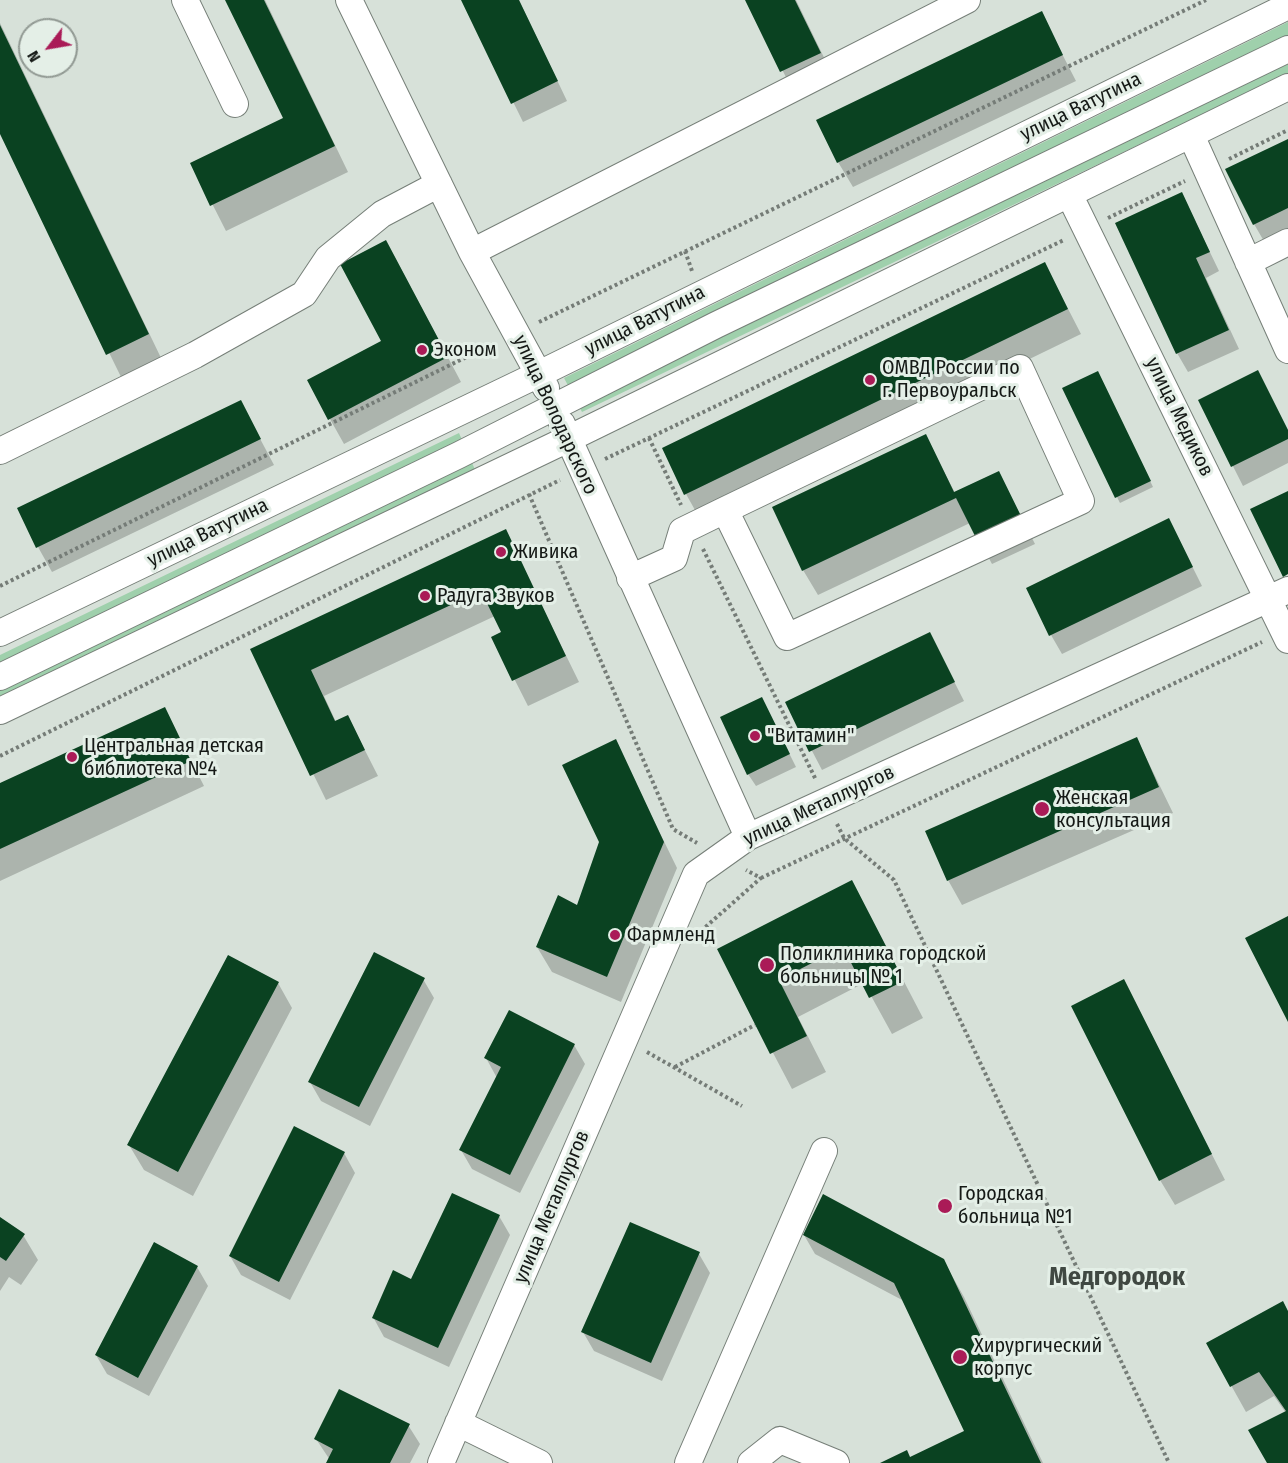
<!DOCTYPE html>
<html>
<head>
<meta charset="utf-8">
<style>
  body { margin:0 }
  #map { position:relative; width:1288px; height:1463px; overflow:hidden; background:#d7e1d9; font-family:"Fira Sans Condensed",sans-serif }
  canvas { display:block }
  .north { position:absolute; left:18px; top:18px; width:60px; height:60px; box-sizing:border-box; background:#e4efe7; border:2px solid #919993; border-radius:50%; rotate:239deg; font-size:16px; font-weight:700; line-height:24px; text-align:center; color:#151916 }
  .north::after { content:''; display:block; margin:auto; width:21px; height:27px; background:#aa1b57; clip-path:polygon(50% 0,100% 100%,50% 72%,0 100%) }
</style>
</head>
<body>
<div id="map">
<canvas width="1288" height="1463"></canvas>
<div class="north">N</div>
</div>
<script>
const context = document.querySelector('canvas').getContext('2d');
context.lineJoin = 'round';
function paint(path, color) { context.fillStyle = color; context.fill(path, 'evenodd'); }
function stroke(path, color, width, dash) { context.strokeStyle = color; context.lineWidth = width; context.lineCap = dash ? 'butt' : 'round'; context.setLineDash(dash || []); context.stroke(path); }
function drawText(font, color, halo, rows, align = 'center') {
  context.font = font + ' "Fira Sans Condensed",sans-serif'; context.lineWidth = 6; context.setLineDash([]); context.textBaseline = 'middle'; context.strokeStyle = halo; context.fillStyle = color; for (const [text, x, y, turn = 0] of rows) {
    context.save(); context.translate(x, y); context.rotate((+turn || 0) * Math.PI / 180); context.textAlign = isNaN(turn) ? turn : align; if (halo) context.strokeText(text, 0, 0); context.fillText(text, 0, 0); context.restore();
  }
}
const green = new Path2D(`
  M 1288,22 L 1288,73 L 582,412 L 564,378 Z
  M 459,433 L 476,472 L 0,700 L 0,655 Z`);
const shadow = new Path2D(`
  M 227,0 L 265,0 L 348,172 L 226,231 L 192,164 L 285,119 Z
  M 463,0 L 519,0 L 567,101 L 523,122 Z
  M 747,0 L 796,0 L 834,78 L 796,97 Z
  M 1041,13 L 1076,81 L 853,187 L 838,162 Z
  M 0,23 L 162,360 L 122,379 L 0,130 Z
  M 1288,141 L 1288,232 L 1265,243 L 1254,224 Z
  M 1182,194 L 1219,271 L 1206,278 L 1239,349 L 1188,372 L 1177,353 Z
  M 1045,264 L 1081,334 L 700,519 L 686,494 Z
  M 400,267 L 461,382 L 344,444 L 330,419 L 383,342 Z
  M 1258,372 L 1288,430 L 1288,463 L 1243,486 L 1200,401 Z
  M 1100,378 L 1153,487 L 1120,503 L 1117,497 Z
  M 240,401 L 274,465 L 52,572 L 38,547 Z
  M 926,436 L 955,493 L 999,473 L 1035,544 L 992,564 L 970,523 L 818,595 L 803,570 Z
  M 1169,520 L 1202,586 L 1062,654 L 1051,635 Z
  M 505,531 L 579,682 L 528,706 L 493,637 L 503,633 L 495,616 L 324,696 L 336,722 L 348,717 L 378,776 L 326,800 L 252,649 Z
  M 930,634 L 964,701 L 822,770 L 787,703 Z
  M 762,699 L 796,767 L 756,786 L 748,774 Z
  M 165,709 L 204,786 L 0,881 L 0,785 Z
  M 1137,739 L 1173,813 L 962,905 L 948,880 Z
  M 615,741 L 677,868 L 621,1002 L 552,972 L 537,947 L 578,908 L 600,842 Z
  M 852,882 L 923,1018 L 892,1034 L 864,983 L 798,1017 L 826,1072 L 792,1089 L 719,950 Z
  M 423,979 L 434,998 L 370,1126 L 321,1101 L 310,1082 Z
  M 1123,981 L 1225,1180 L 1175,1205 L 1160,1180 Z
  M 278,983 L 292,1008 L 193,1196 L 144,1170 L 129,1145 Z
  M 574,1045 L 585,1064 L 520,1193 L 472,1169 L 461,1150 L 497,1078 L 486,1058 Z
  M 344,1153 L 355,1173 L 290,1300 L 241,1275 L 230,1256 Z
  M 499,1216 L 510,1235 L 449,1367 L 384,1337 L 373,1317 L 412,1281 Z
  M 0,1219 L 23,1235 L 38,1260 L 21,1285 L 9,1277 L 0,1291 Z
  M 804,1235 L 943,1260 L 964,1297 L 1043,1463 L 884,1463 L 909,1458 L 966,1431 L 904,1301 L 815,1254 Z
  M 699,1254 L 710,1273 L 662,1381 L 594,1351 L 583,1332 Z
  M 197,1267 L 208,1286 L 149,1396 L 107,1374 L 96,1355 Z
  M 1288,1313 L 1288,1463 L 1268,1463 L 1286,1413 L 1274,1396 L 1246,1412 L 1208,1344 Z
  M 408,1425 L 420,1444 L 410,1463 L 328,1463 L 330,1460 L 316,1439 Z`);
const building = new Path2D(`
  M 225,0 L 264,0 L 335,146 L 210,206 L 190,163 L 283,118 Z
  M 461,0 L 519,0 L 558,81 L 511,104 Z
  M 745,0 L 795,0 L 821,53 L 780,72 Z
  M 1042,11 L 1063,55 L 837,163 L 816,120 Z
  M 0,25 L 149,334 L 106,355 L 0,134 Z
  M 1288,139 L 1288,208 L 1253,225 L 1225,169 Z
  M 1182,192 L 1210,252 L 1196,258 L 1229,330 L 1176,354 L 1115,223 Z
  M 386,240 L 448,357 L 328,420 L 307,380 L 381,341 L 340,264 Z
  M 1045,262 L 1068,309 L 684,495 L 662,448 Z
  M 1258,370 L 1288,430 L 1288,439 L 1231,467 L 1198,400 Z
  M 1098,371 L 1151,481 L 1115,498 L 1062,388 Z
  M 241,400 L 261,439 L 36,548 L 17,508 Z
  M 926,434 L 954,492 L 999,471 L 1022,518 L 977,540 L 956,498 L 802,571 L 772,507 Z
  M 1288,491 L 1288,574 L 1283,577 L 1250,509 Z
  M 1169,518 L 1193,567 L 1049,636 L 1026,588 Z
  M 506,529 L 566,656 L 512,681 L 491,637 L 501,632 L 481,591 L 311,670 L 335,721 L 348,715 L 365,750 L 310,776 L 250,649 Z
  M 930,632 L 955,682 L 809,752 L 785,702 Z
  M 762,697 L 790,754 L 747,775 L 720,717 Z
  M 165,707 L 191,761 L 0,849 L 0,783 Z
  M 1137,737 L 1159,787 L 947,881 L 925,831 Z
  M 616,739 L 664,842 L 607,977 L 536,947 L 558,895 L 577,905 L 599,842 L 562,765 Z
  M 852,880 L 904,981 L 869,998 L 843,947 L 779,980 L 807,1036 L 770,1054 L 717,949 Z
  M 1288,916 L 1288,1022 L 1245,938 Z
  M 374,952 L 425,978 L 359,1107 L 308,1082 Z
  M 228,955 L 279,982 L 178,1172 L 127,1145 Z
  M 1124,979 L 1212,1154 L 1159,1181 L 1071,1006 Z
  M 509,1010 L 575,1044 L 510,1175 L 459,1150 L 501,1067 L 484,1058 Z
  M 294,1126 L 345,1152 L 279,1282 L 229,1256 Z
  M 452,1193 L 500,1215 L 438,1348 L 372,1318 L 393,1270 L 411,1279 Z
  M 823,1194 L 944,1259 L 1041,1463 L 880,1463 L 907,1450 L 910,1457 L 964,1431 L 894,1283 L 803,1235 Z
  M 0,1217 L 25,1234 L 6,1261 L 0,1257 Z
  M 630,1222 L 700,1252 L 651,1363 L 581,1332 Z
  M 154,1242 L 198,1266 L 138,1378 L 95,1355 Z
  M 1283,1301 L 1288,1311 L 1288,1463 L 1267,1463 L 1248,1430 L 1286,1411 L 1259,1372 L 1230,1387 L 1206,1343 Z
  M 339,1389 L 410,1424 L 390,1463 L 326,1463 L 333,1449 L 314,1439 Z`);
const path = new Path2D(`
  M 1229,159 L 1288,130
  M 1108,218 L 1185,181
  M 685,251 L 692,271
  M 539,322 L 1206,0
  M 649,438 L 681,505
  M 605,459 L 1064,240
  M 529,494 L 673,829 L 697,843
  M 703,549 L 816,780
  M 0,586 L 495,343
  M 0,756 L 560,480
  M 837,824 L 844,838 L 894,880 L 1169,1463
  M 761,878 L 1262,642
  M 701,931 L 761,878 L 746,870
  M 647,1052 L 742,1106
  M 675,1067 L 755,1025`);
const minor = new Path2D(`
  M 185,0 L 235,104
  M 349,0 L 472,252 L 546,388
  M 1191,135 L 1288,350
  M 1069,194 L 1288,640
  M 472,252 L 967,0
  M 1248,262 L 1288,242
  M 562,424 L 748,837
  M 0,451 L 195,355 L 304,294 L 328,258 L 382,214 L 439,184
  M 630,578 L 674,558 L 682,531 L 725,510 L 1020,368 L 1081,501 L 787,637 L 725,510
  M 0,633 L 539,374 L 1288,6
  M 0,677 L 459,455 L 716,325 L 1288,49
  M 0,711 L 568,439 L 1288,87
  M 458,1423 L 539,1463
  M 441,1463 L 696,874 L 748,837 L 1288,590
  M 688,1463 L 824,1151
  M 751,1463 L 780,1440 L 836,1463`);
const markers = [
  [422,350,6,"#aa1b57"],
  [870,380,6,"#aa1b57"],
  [501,552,6,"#aa1b57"],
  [425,596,6,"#aa1b57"],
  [755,736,6,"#aa1b57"],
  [72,757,6,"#aa1b57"],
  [1042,809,8,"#aa1b57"],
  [615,935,6,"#aa1b57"],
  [767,965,8,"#aa1b57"],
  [945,1206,8,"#aa1b57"],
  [960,1357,8,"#aa1b57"]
];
const streetNames = [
  ["улица Ватутина",1081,107,-26],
  ["улица Ватутина",645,321,-27],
  ["улица Володарского",555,415,65],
  ["улица Медиков",1179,417,64],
  ["улица Ватутина",208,533,-26],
  ["улица Металлургов",819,806,-25],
  ["улица Металлургов",552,1207,-67]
];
const poiNames = [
  ["Эконом",434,350],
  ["ОМВД России по",882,368],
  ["г. Первоуральск",882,391],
  ["Живика",513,552],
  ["Радуга Звуков",437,596],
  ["\"Витамин\"",767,736],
  ["Центральная детская",84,746],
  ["библиотека №4",84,769],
  ["Женская",1056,798],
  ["консультация",1056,821],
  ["Фармленд",627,935],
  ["Поликлиника городской",780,954],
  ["больницы № 1",780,977],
  ["Городская",958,1194],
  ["больница №1",958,1217],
  ["Хирургический",974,1346],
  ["корпус",974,1369]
];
const districtNames = [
  ["Медгородок",1117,1278]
];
paint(green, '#9fd0ac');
paint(shadow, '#0003');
paint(building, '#0a4221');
stroke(minor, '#767f78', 28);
stroke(path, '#757c77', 4, [3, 3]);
stroke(minor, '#fff', 26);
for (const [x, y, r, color] of markers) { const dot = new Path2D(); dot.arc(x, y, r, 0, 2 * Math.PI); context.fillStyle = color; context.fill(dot); stroke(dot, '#e4efe7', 2); }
drawText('20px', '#151916', '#e4efe7', streetNames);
drawText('20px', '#151916', '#e4efe7', poiNames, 'left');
drawText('bold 26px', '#404842', '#e4efe7', districtNames);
</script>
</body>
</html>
